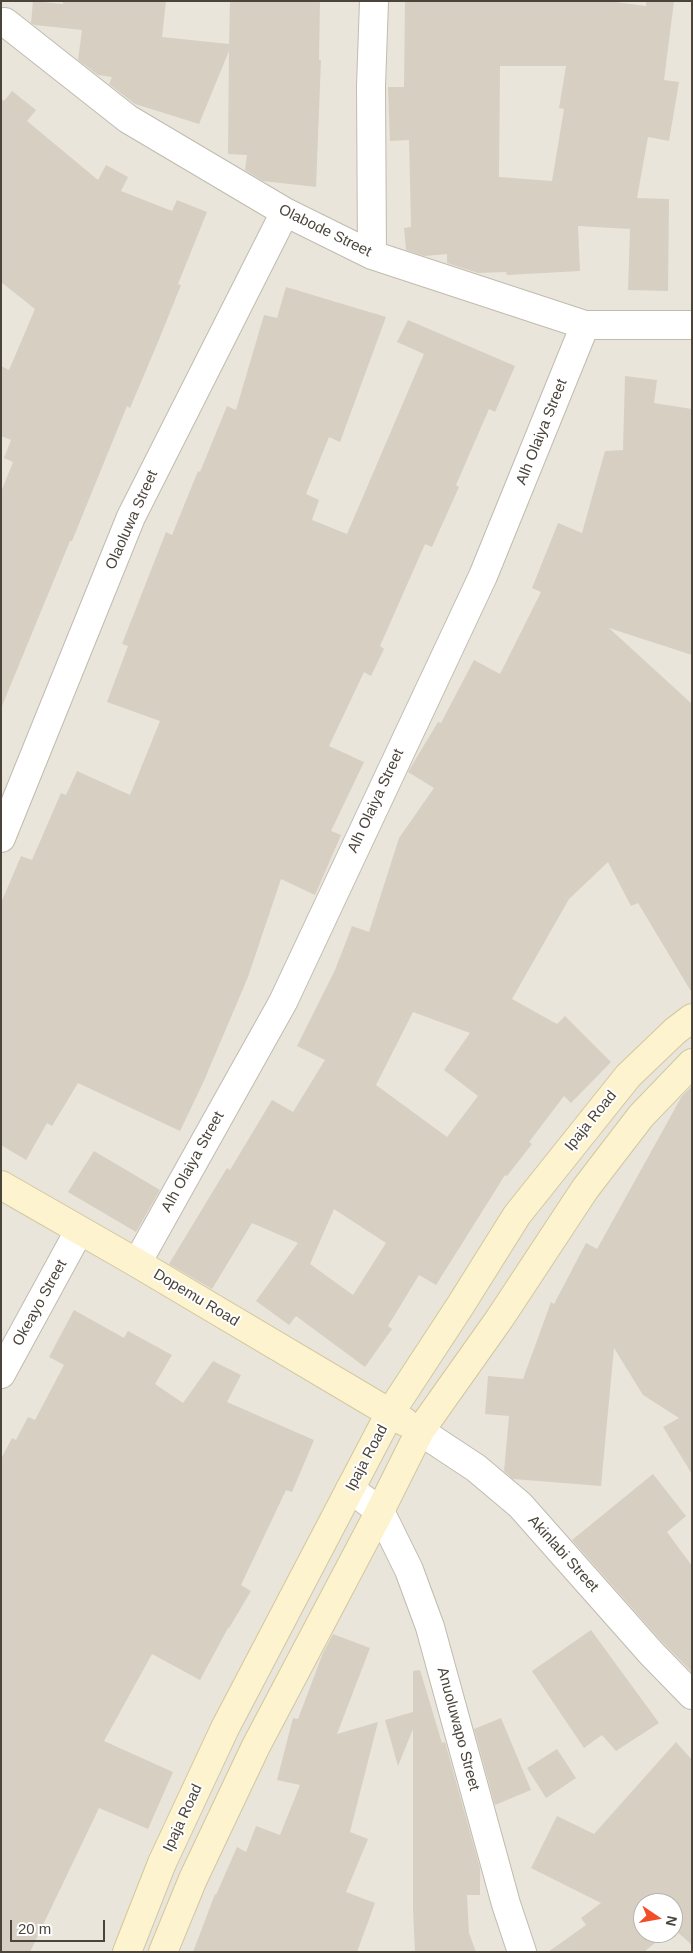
<!DOCTYPE html>
<html>
<head>
<meta charset="utf-8">
<style>
  body { margin:0 }
  #map { position:relative; width:693px; height:1953px; overflow:hidden; background:#f5f3ec; font-family:Helvetica,sans-serif }
  canvas { display:block }
  .frame { position:absolute; inset:0; border:2px solid #4a443a; pointer-events:none }
  .north { position:absolute; left:633px; top:1893px; width:50px; height:50px; box-sizing:border-box; background:#fff; border:1px solid #b7b4b0; border-radius:50%; rotate:102deg; font-size:14px; font-weight:700; line-height:20px; text-align:center; color:#4a443a }
  .north::after { content:''; display:block; margin:auto; width:18px; height:22px; background:#f24d27; clip-path:polygon(50% 0,100% 100%,50% 72%,0 100%) }
  .scale { position:absolute; left:10px; top:1920px; width:95px; height:22px; box-sizing:border-box; border:2px solid #4a443a; border-top:0; padding-left:6px; font-size:15px; line-height:18px; white-space:nowrap; color:#4a443a; -webkit-text-stroke:4px #fff; paint-order:stroke }
</style>
</head>
<body>
<div id="map">
<canvas width="693" height="1953"></canvas>
<div class="frame"></div>
<div class="north">N</div>
<div class="scale">20 m</div>
</div>
<script>
const context = document.querySelector('canvas').getContext('2d');
context.lineJoin = 'round';
function paint(path, color) { context.fillStyle = color; context.fill(path, 'evenodd'); }
function stroke(path, color, width, dash) { context.strokeStyle = color; context.lineWidth = width; context.lineCap = dash ? 'butt' : 'round'; context.setLineDash(dash || []); context.stroke(path); }
function drawText(font, color, halo, rows, align = 'center') {
  context.font = font + ' Helvetica,sans-serif'; context.lineWidth = 4; context.setLineDash([]); context.textBaseline = 'middle'; context.strokeStyle = halo; context.fillStyle = color; for (const [text, x, y, turn = 0] of rows) {
    context.save(); context.translate(x, y); context.rotate((+turn || 0) * Math.PI / 180); context.textAlign = isNaN(turn) ? turn : align; if (halo) context.strokeText(text, 0, 0); context.fillText(text, 0, 0); context.restore();
  }
}
const residential = new Path2D(`
  M 1,1 L 692,1 L 692,1952 L 1,1952 ZM 643,1903 L 673,1903 L 673,1933 L 643,1933 Z`);
const building = new Path2D(`
  M 33,1 L 63,4 L 63,1 L 166,1 L 162,37 L 229,44 L 230,1 L 320,1 L 319,60 L 321,60 L 316,187 L 263,181 L 245,170 L 247,155 L 228,154 L 229,51 L 199,124 L 135,104 L 109,84 L 112,77 L 98,75 L 78,60 L 82,30 L 35,25 L 31,23 Z
  M 405,1 L 608,1 L 646,6 L 646,1 L 674,1 L 664,80 L 679,82 L 669,141 L 648,137 L 637,198 L 669,199 L 668,291 L 628,290 L 630,229 L 578,226 L 580,271 L 507,275 L 506,272 L 478,273 L 447,263 L 447,254 L 424,256 L 406,250 L 404,228 L 411,227 L 409,140 L 390,141 L 388,87 L 404,87 ZM 500,66 L 566,66 L 559,108 L 564,109 L 552,181 L 499,177 Z
  M 12,91 L 36,110 L 27,121 L 98,180 L 106,165 L 128,177 L 121,191 L 172,211 L 177,200 L 207,212 L 178,284 L 181,285 L 158,342 L 130,408 L 127,406 L 72,541 L 70,541 L 2,706 L 1,492 L 13,462 L 4,458 L 11,440 L 1,436 L 1,366 L 9,370 L 35,309 L 1,282 L 1,99 L 4,101 Z
  M 286,287 L 386,317 L 340,442 L 329,437 L 306,494 L 319,500 L 312,520 L 347,534 L 424,354 L 397,342 L 408,320 L 515,366 L 495,412 L 489,409 L 456,485 L 459,487 L 432,547 L 425,544 L 380,646 L 384,649 L 371,676 L 364,672 L 329,746 L 364,762 L 331,831 L 341,835 L 315,895 L 281,879 L 248,977 L 203,1083 L 180,1131 L 78,1083 L 52,1126 L 47,1123 L 26,1160 L 1,1145 L 1,903 L 21,856 L 32,860 L 61,793 L 66,795 L 77,771 L 130,795 L 160,721 L 107,702 L 128,646 L 122,644 L 166,532 L 172,535 L 198,471 L 200,472 L 227,406 L 236,410 L 264,315 L 277,318 Z
  M 625,376 L 657,380 L 654,403 L 692,409 L 692,655 L 609,628 L 692,704 L 692,993 L 638,903 L 631,906 L 608,862 L 569,899 L 512,999 L 557,1024 L 565,1016 L 611,1062 L 571,1103 L 564,1096 L 529,1142 L 532,1144 L 507,1176 L 505,1175 L 436,1285 L 419,1275 L 388,1326 L 392,1329 L 365,1367 L 296,1316 L 289,1325 L 256,1301 L 298,1243 L 252,1223 L 212,1289 L 169,1264 L 227,1168 L 230,1170 L 272,1100 L 293,1112 L 325,1060 L 297,1046 L 335,970 L 352,926 L 369,932 L 399,838 L 434,788 L 408,772 L 438,722 L 441,723 L 474,660 L 500,674 L 541,592 L 532,588 L 558,523 L 582,533 L 605,451 L 623,450 ZM 413,1012 L 470,1033 L 444,1070 L 478,1096 L 447,1137 L 376,1085 ZM 334,1209 L 386,1243 L 353,1295 L 310,1264 Z
  M 692,1086 L 692,1474 L 663,1427 L 679,1418 L 643,1395 L 614,1348 L 601,1486 L 513,1479 L 504,1471 L 509,1416 L 485,1414 L 488,1376 L 523,1379 L 551,1302 L 554,1304 L 586,1243 L 597,1249 L 682,1096 Z
  M 94,1151 L 160,1190 L 136,1232 L 68,1192 Z
  M 74,1310 L 124,1338 L 128,1331 L 172,1355 L 155,1384 L 183,1403 L 213,1361 L 241,1375 L 227,1402 L 314,1440 L 292,1492 L 286,1490 L 241,1585 L 251,1591 L 229,1628 L 228,1628 L 200,1680 L 152,1654 L 104,1741 L 173,1772 L 148,1829 L 99,1808 L 30,1952 L 1,1952 L 1,1459 L 12,1438 L 16,1440 L 28,1417 L 35,1420 L 64,1365 L 49,1357 Z
  M 653,1474 L 686,1516 L 667,1532 L 692,1566 L 692,1672 L 663,1643 L 572,1540 Z
  M 591,1630 L 659,1723 L 616,1751 L 602,1735 L 584,1748 L 532,1671 Z
  M 333,1634 L 370,1648 L 337,1734 L 378,1722 L 350,1832 L 368,1839 L 346,1892 L 375,1903 L 357,1952 L 193,1952 L 215,1894 L 216,1895 L 237,1847 L 246,1852 L 256,1826 L 280,1835 L 300,1785 L 277,1780 L 293,1718 L 298,1719 L 323,1653 Z
  M 420,1670 L 442,1743 L 445,1742 L 480,1868 L 480,1895 L 467,1895 L 469,1933 L 476,1952 L 415,1952 L 413,1909 L 413,1729 L 398,1766 L 385,1720 L 413,1712 L 413,1671 Z
  M 501,1718 L 531,1790 L 495,1805 L 474,1729 Z
  M 676,1742 L 692,1760 L 692,1945 L 673,1928 L 673,1903 L 643,1903 L 643,1933 L 667,1933 L 644,1952 L 548,1952 L 586,1925 L 581,1918 L 601,1903 L 531,1868 L 557,1816 L 594,1834 Z
  M 557,1749 L 576,1778 L 546,1798 L 527,1768 Z`);
const street = new Path2D(`
  M 5,22 L 128,119 L 285,212 L 372,255 L 585,325 L 692,325
  M 372,255 L 371,86 L 374,1
  M 1,838 L 131,517 L 285,212
  M 137,1263 L 283,1002 L 483,576 L 585,325
  M 1,1374 L 79,1231
  M 420,1431 L 476,1468 L 520,1505 L 652,1654 L 692,1695
  M 350,1489 L 380,1511 L 409,1570 L 430,1627 L 506,1904 L 522,1952`);
const secondary = new Path2D(`
  M 1,1185 L 137,1263 L 405,1422
  M 127,1952 L 162,1863 L 225,1728 L 390,1413 L 460,1306 L 517,1215 L 628,1076 L 675,1031 L 692,1018
  M 163,1952 L 193,1879 L 256,1746 L 380,1511 L 420,1431 L 500,1318 L 585,1189 L 641,1116 L 692,1063`);
const streetNames = [
  ["Olabode Street",325,231,26],
  ["Alh Olaiya Street",542,432,-68],
  ["Olaoluwa Street",132,520,-66],
  ["Alh Olaiya Street",376,801,-65],
  ["Ipaja Road",591,1121,-51],
  ["Alh Olaiya Street",193,1162,-61],
  ["Dopemu Road",196,1298,31],
  ["Okeayo Street",40,1303,-61],
  ["Ipaja Road",367,1458,-62],
  ["Akinlabi Street",563,1554,48],
  ["Anuoluwapo Street",458,1729,75],
  ["Ipaja Road",183,1818,-65]
];
paint(residential, '#e9e5db');
paint(building, '#d7cfc2');
stroke(street, '#c1bbaf', 30);
stroke(secondary, '#d3c79e', 30);
stroke(street, '#fff', 28);
stroke(secondary, '#fdf3cf', 28);
drawText('15px', '#4a443a', '#fff', streetNames);
</script>
</body>
</html>
